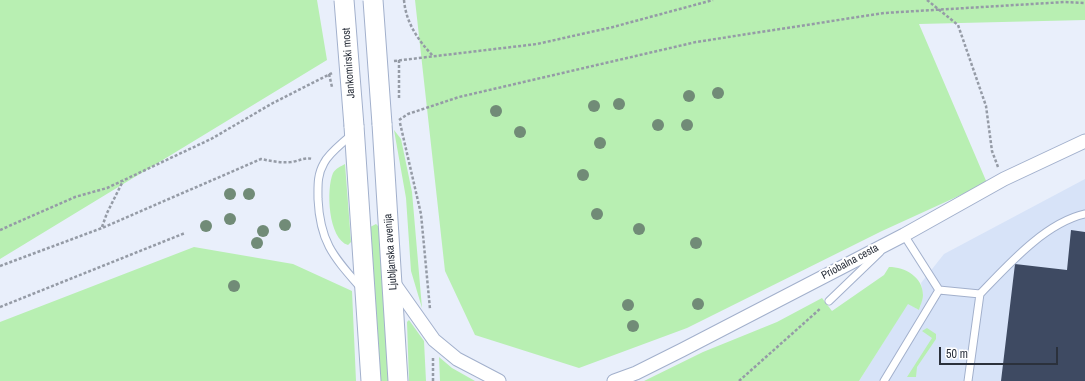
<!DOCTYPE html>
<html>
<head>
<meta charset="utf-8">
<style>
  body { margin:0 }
  #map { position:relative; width:1085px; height:381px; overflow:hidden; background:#e9effb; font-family:"Archivo Narrow",sans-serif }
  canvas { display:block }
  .scale { position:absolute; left:939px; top:347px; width:119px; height:18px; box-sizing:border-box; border:2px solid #2b313c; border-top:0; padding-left:5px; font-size:12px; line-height:14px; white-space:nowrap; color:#2b313c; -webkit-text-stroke:3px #fff; paint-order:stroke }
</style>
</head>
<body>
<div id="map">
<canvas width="1085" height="381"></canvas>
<div class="scale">50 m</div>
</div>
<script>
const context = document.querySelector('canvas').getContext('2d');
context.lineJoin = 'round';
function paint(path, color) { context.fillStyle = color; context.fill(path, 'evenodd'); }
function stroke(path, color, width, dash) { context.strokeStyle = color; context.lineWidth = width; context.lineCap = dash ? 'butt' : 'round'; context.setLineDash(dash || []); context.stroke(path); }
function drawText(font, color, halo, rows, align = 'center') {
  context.font = font + ' "Archivo Narrow",sans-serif'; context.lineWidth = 4; context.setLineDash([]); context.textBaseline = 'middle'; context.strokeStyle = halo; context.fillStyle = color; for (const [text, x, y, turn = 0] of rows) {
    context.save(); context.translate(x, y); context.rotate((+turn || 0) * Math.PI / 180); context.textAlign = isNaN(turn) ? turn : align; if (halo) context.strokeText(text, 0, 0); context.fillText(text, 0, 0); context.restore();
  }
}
const built = new Path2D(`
  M 1085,179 L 1085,381 L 859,381 L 908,303 L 919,310 L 923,296 L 921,283 L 944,254 Z`);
const green = new Path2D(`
  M 0,0 L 317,0 L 327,60 L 0,259 Z
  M 415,0 L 1085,0 L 1085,20 L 919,24 L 987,183 L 882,231 L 687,328 L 579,368 L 475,335 L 445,271 Z
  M 394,130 L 401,139 L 412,192 L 422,308 L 411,271 L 406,198 Z
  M 345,164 L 351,242 L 348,245 C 328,239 326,189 333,173 C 336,168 340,167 345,164 Z
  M 376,224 L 380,228 L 390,381 L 377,381 L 370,227 Z
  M 194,247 L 293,264 L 352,291 L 356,381 L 0,381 L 0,322 Z
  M 889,267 C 905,267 923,277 923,295 C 923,300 920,306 919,310 L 908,304 L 859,381 L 644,381 L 703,352 L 777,322 L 822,298 L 832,311 L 884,275 Z
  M 409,320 L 424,341 L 426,381 L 409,381 L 407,322 Z
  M 927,328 L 936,334 L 936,339 L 917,367 L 916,377 L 907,377 L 932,338 L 922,331 Z
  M 439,357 L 452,368 L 475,381 L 440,381 Z`);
const building = new Path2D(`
  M 1071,230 L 1085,232 L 1085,381 L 1001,381 L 1015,264 L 1067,270 Z`);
const path = new Path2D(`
  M 404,0 C 406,23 418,40 433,56
  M 927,0 L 958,25 L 986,106 L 992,151 L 998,167
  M 399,60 L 399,100
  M 394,61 L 537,44 L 613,27 L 713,0
  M 329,74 L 332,87
  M 399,120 L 408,114 L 459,97 L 696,42 L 884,13 L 1065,2 L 1085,3
  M 400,123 L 421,214 L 430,309
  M 102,227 L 107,213 L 123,181
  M 0,230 L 75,197 L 107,188 L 211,139 L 273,103 L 332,73
  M 0,266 L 102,228 L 261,159 C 271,161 280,163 291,162 C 299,161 305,157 313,159
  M 0,307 L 185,233
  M 433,381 L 433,358
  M 739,381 L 821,308`);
const service = new Path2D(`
  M 351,135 C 343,143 329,153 324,163 C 317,175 318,186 318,199 C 320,242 333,256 360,287
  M 939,290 L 980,294 C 1008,265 1045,223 1085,214
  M 829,301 L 880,252
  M 884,381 L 939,290 L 904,235
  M 968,381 L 980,294`);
const minor = new Path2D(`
  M 393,282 L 434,340 L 457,359 L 499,381
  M 614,381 L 636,373 L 682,350 L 904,235 L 1004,179 L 1085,141`);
const secondary = new Path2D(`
  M 382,124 L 398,381
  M 354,126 L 371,381`);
const secondaryBridge = new Path2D(`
  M 344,0 L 354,126
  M 373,0 L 382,124`);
const trees = [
  [718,93],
  [689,96],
  [619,104],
  [594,106],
  [496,111],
  [658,125],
  [687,125],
  [520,132],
  [600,143],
  [583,175],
  [230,194],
  [249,194],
  [597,214],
  [230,219],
  [285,225],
  [206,226],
  [639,229],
  [263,231],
  [257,243],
  [696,243],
  [234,286],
  [698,304],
  [628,305],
  [633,326]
];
const streetNames = [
  ["Jankomirski most",349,63,-94],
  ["Ljubljanska avenija",391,252,-94],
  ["Priobalna cesta",850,262,-28]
];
paint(built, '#d7e3f8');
paint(green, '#b8efb2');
paint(building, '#3e4a62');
stroke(service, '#a2b0cc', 9);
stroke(minor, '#a2b0cc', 15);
stroke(secondary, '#a2b0cc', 21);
stroke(path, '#959ba6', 2.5, [3, 2]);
stroke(service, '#fff', 7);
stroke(minor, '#fff', 13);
stroke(secondary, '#fff', 19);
stroke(secondaryBridge, '#a2b0cc', 21, []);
stroke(secondaryBridge, '#fff', 19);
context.fillStyle = '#718b77';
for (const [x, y] of trees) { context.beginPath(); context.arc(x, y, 6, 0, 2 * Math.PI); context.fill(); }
drawText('11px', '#2b313c', '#fff', streetNames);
</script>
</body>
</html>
